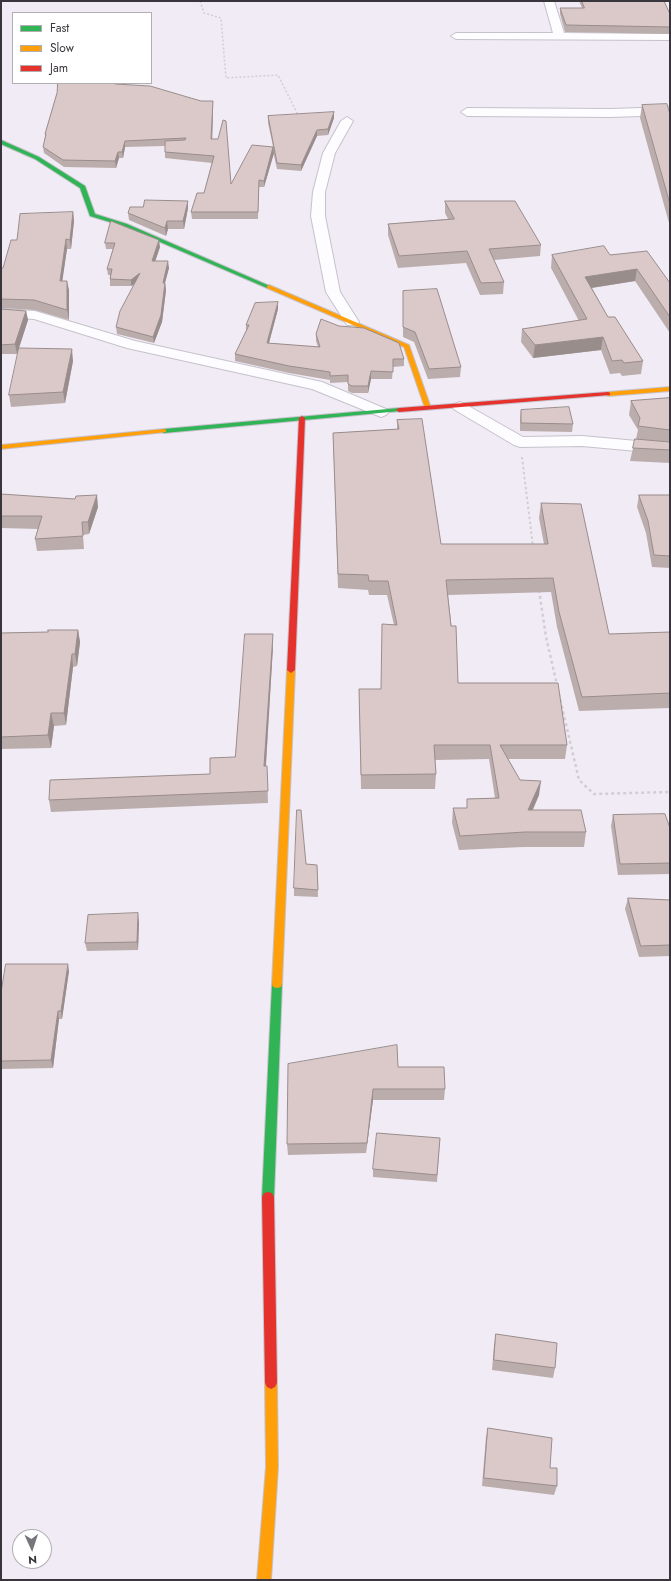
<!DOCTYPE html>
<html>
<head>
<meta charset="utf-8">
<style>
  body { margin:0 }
  #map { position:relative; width:671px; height:1581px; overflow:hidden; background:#f1ebf6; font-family:Jost,sans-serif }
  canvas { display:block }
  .frame { position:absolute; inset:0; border:2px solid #39353c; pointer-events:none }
  .legend { position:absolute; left:12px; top:12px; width:140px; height:72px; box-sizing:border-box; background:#fff; border:1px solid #b0aeb1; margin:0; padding:5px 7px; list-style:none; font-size:12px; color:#39353c }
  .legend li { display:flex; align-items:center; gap:8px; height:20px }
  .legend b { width:20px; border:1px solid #b0aeb1 }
  .north { position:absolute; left:12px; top:1529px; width:40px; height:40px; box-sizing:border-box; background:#fff; border:1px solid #b0aeb1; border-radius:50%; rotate:177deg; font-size:11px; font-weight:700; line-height:16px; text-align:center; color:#39353c }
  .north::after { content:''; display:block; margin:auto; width:14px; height:18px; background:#79757d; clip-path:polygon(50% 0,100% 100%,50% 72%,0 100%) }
</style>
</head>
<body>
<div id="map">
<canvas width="671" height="1581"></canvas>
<div class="frame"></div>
<ul class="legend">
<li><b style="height:5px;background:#30b455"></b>Fast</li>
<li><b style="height:5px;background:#ff9f0a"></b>Slow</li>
<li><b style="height:5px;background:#e5322d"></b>Jam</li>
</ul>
<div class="north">N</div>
</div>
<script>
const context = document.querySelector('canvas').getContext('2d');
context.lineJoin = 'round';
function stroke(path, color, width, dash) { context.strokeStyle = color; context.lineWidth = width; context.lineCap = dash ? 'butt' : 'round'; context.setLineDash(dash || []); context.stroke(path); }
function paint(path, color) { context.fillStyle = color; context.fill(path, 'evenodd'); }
const pathFar2 = new Path2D(`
  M 200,1 L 204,13 L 221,18 L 226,78 L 278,75 L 299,117`);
const pathFar1 = new Path2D(`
  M 522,457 L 533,547`);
const path = new Path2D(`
  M 539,590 L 546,637 L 557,685
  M 559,694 L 579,780 L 594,794 L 670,792`);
const street = new Path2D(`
  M 544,1 L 554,1 L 564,33 L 670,34 L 670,40 L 456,39 L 451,36 L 456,33 L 553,33 Z
  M 670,107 L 670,115 L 611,117 L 467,116 L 461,112 L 467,108 L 611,109 Z
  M 347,117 L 353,121 L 335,153 L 325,192 L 325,216 L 340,292 L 359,322 L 357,325 L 347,325 L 326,292 L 311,216 L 313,192 L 323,153 L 341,121 Z
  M 1,309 L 35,311 L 135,341 L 322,382 L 386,409 L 389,412 L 386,415 L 381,417 L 312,389 L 127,348 L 34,319 L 1,317 Z
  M 460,402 L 465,404 L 523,437 L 582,436 L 670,444 L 670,454 L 582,446 L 520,447 L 514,445 L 455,410 L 452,407 L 455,404 Z`);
const fast = new Path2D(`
  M 1,140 L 39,157 L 85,186 L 95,214 L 127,224 L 272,287 L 267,288 L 123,226 L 90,216 L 80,188 L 35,159 L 1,144 Z
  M 399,408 L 402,410 L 401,411 L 164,433 L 160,431 L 164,429 Z
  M 277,980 L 281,981 L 282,984 L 274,1197 L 272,1201 L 268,1202 L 264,1201 L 262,1197 L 272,984 L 273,981 Z`);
const slow = new Path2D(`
  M 269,285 L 409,345 L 431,408 L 430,409 L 426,409 L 425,408 L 404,347 L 267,288 L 267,286 Z
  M 670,387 L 670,391 L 608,396 L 605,394 L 608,392 Z
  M 164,429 L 166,430 L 166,432 L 1,449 L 1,445 Z
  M 291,667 L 295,670 L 282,984 L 281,987 L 277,988 L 273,987 L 272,984 L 287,670 Z
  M 271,1377 L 275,1379 L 277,1383 L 278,1467 L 271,1580 L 257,1580 L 266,1467 L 265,1383 L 267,1379 Z`);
const jam = new Path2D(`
  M 608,392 L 610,393 L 610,395 L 399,412 L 396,410 L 399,408 Z
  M 302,416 L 305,418 L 295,670 L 291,673 L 287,670 L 299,418 Z
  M 268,1192 L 272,1193 L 274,1197 L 277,1383 L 275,1387 L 271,1389 L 267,1387 L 265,1383 L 262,1197 L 264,1193 Z`);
const wall = new Path2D(`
  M 579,1 L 664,1 L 670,14 L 670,34 L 565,32 L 560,14 L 560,8 L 582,8 Z
  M 116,84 L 201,101 L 213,101 L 213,108 L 212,139 L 231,184 L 273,146 L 268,123 L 268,116 L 334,118 L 328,135 L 317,136 L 301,171 L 277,169 L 273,151 L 274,153 L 264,187 L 259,187 L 258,219 L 192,219 L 191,212 L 204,193 L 212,163 L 165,158 L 165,146 L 125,147 L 123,158 L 119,158 L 116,168 L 64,167 L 44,153 L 43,147 L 45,138 L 45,134 L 57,93 Z
  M 642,105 L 670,114 L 670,223 L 669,223 L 640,118 Z
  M 445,201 L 541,245 L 540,256 L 494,260 L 504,282 L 503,294 L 480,295 L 466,263 L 398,268 L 388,235 L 388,224 L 448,219 L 445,213 Z
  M 188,208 L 184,229 L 168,229 L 166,236 L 129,220 L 128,213 Z
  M 73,212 L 74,221 L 71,249 L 67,249 L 62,281 L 69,290 L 69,320 L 35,310 L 1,308 L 1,268 L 3,268 L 17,240 Z
  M 111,221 L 160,247 L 155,261 L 169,268 L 165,283 L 166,290 L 162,322 L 154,343 L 117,334 L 116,327 L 134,285 L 131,286 L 110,286 L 110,275 L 108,275 L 107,269 L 113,249 L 106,249 L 105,243 Z
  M 552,255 L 610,255 L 670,283 L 670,333 L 635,281 L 592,288 L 608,317 L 643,361 L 641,374 L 622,376 L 620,373 L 610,374 L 601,350 L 533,358 L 521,342 L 522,329 L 579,321 L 551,268 Z
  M 403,291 L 461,367 L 460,377 L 428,379 L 414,342 L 403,337 Z
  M 1,309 L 26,311 L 28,320 L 17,354 L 1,354 Z
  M 278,309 L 269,343 L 318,347 L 316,341 L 316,334 L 404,359 L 404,366 L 393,367 L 392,379 L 371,379 L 368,393 L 352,393 L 348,391 L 348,382 L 330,383 L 330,380 L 289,373 L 235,361 L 235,354 L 246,332 L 246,325 Z
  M 73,361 L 65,403 L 11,407 L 9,395 Z
  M 670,398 L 670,463 L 630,461 L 633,448 L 636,439 L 638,430 L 629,415 L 631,401 Z
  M 521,410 L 573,424 L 572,432 L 520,431 L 520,418 Z
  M 397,420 L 441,544 L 544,544 L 539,518 L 541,503 L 609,634 L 670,632 L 670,708 L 579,711 L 557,627 L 551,592 L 448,595 L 458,683 L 567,745 L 565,759 L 508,759 L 520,780 L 539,795 L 533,810 L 586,832 L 584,847 L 523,847 L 459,850 L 452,823 L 453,808 L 467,808 L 467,799 L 495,798 L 489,759 L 435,760 L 436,774 L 435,789 L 361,789 L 359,689 L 381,689 L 394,625 L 387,595 L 369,595 L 368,590 L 338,588 L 333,433 L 397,429 Z
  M 1,494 L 98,507 L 89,534 L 83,535 L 84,549 L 37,551 L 35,539 L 38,529 L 1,528 Z
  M 639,495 L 670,495 L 670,568 L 652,567 L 646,533 L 637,507 Z
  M 78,630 L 80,642 L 77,666 L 73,667 L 66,725 L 54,726 L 51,748 L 1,749 L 1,633 L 48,632 Z
  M 273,646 L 266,766 L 267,766 L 268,803 L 51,812 L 49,800 L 210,774 L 235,757 Z
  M 613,815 L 670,828 L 670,874 L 618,875 L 611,826 Z
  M 306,864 L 317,865 L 318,897 L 294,896 L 294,888 Z
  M 628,898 L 670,900 L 670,956 L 639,957 L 625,909 Z
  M 139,922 L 138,950 L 87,951 L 85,943 Z
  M 69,971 L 62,1019 L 59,1019 L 53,1068 L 1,1069 L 1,993 Z
  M 398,1067 L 445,1089 L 444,1100 L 373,1100 L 366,1153 L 288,1155 L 287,1144 Z
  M 440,1138 L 437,1182 L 373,1177 L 373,1169 Z
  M 496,1334 L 555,1368 L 553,1378 L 492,1370 L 494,1345 Z
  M 488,1428 L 550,1468 L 557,1486 L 554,1495 L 482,1486 L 486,1437 Z`);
const shadedWall = new Path2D(`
  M 213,101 L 213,108 L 212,146 L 211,139 Z
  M 334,112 L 334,118 L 328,135 L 328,129 Z
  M 317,130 L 317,136 L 301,171 L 301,165 Z
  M 125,141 L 125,147 L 123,158 L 122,152 Z
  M 273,147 L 274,153 L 264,187 L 264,181 Z
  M 118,152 L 119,158 L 116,168 L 115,161 Z
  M 188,201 L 188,208 L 184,229 L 183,221 Z
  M 73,212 L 74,221 L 71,249 L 70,240 Z
  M 167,221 L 168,229 L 166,236 L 165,228 Z
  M 66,239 L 67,249 L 61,290 L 60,281 Z
  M 159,240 L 160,247 L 153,268 L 152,261 Z
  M 168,261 L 169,268 L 163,290 L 163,283 Z
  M 637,269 L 635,281 L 584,289 L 585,277 Z
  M 140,273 L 141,279 L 131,286 L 131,280 Z
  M 67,281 L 69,290 L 69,320 L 67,310 Z
  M 165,283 L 166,290 L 162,322 L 154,343 L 153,337 Z
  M 278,302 L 278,309 L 267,350 L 267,343 Z
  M 26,311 L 28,320 L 17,354 L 15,344 Z
  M 603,337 L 601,350 L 533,358 L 535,345 Z
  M 72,349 L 73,361 L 65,403 L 63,392 Z
  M 371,371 L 371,379 L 368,393 L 368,386 Z
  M 97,495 L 98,507 L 89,534 L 88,522 Z
  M 78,630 L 80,642 L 77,666 L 75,654 Z
  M 273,634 L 273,646 L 265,778 L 264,766 Z
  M 72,654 L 73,667 L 66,725 L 64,713 Z
  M 51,713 L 54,726 L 51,748 L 48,735 Z
  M 541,781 L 539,795 L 526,824 L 528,810 Z
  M 138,913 L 139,922 L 138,950 L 137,942 Z
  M 68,964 L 69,971 L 62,1019 L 61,1011 Z
  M 58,1011 L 59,1019 L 53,1068 L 51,1060 Z
  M 373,1089 L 373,1100 L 366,1153 L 367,1143 Z`);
const building = new Path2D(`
  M 582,1 L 664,1 L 670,14 L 670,27 L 566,25 L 560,8 L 584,8 Z
  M 58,83 L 115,83 L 115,84 L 150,86 L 201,101 L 213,101 L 211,139 L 218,139 L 223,120 L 226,121 L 231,184 L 252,145 L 273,147 L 264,181 L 259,180 L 258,212 L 191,212 L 197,193 L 204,193 L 214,156 L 165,152 L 165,141 L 185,140 L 186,138 L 125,141 L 122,152 L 118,152 L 115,161 L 63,160 L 43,147 L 46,134 L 45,134 L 57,93 Z
  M 667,104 L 670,114 L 670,204 L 642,105 Z
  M 334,112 L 328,129 L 317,130 L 301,165 L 277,163 L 268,116 Z
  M 145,200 L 188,201 L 183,221 L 167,221 L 165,228 L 128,213 L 130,207 L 143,207 Z
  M 445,201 L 515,201 L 541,245 L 489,249 L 504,282 L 481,283 L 467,251 L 399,256 L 388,224 L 454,219 Z
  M 73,212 L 70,240 L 66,239 L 60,281 L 67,281 L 67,310 L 34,300 L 1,299 L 1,268 L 3,268 L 11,240 L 17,240 L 20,214 Z
  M 111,221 L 159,240 L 152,261 L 168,261 L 163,283 L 165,283 L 161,315 L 153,337 L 116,327 L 120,311 L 140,273 L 131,280 L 110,279 L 112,269 L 107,269 L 115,243 L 105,243 Z
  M 604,246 L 610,255 L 647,251 L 670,283 L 670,317 L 637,269 L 585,277 L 608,317 L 615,317 L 643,361 L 624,363 L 622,360 L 612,361 L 603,337 L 535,345 L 522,329 L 587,319 L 552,255 Z
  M 437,289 L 461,367 L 429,369 L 415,332 L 403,327 L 403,291 Z
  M 278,302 L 267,343 L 320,347 L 316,334 L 321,319 L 339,326 L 364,328 L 399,343 L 404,359 L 393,359 L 393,372 L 371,371 L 368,386 L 352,386 L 348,384 L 348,375 L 330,376 L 330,372 L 289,366 L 235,354 L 249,325 L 246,325 L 255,303 Z
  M 1,309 L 26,311 L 15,344 L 1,345 Z
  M 19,348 L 72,349 L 63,392 L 9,395 Z
  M 670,398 L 670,430 L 638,426 L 640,418 L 631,401 Z
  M 569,407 L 573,424 L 521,423 L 521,410 Z
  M 422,419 L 441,544 L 548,544 L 541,503 L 581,504 L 609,634 L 670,632 L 670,693 L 582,697 L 559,612 L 553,578 L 446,580 L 451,626 L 456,626 L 458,683 L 558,683 L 567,745 L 500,745 L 520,780 L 541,781 L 528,810 L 581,810 L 586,832 L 525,832 L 460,836 L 453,808 L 467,808 L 467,799 L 499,798 L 490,745 L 434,745 L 436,774 L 361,775 L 359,689 L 381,689 L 382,624 L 397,625 L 388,581 L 369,581 L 368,575 L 338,574 L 333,433 L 399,429 L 397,420 Z
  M 635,439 L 670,442 L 670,450 L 633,448 Z
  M 1,494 L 75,499 L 76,496 L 97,495 L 88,522 L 82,522 L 83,536 L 35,539 L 42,516 L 1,516 Z
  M 639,495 L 670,495 L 670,556 L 654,555 L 648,521 Z
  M 48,630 L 78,630 L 75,654 L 72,654 L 64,713 L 51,713 L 48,735 L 1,737 L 1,633 L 48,632 Z
  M 245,634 L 273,634 L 264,766 L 267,766 L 268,791 L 49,800 L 50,780 L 210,774 L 210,758 L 235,757 Z
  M 297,810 L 301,810 L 306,864 L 317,865 L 318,890 L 294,888 Z
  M 665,814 L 670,828 L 670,863 L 620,864 L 613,815 Z
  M 628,898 L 670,900 L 670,945 L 641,946 Z
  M 138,913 L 137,942 L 85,943 L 88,915 Z
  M 6,964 L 68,964 L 61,1011 L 58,1011 L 51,1060 L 1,1061 L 1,993 Z
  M 397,1045 L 398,1067 L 444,1067 L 445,1089 L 373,1089 L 367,1143 L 287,1144 L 288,1064 Z
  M 377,1133 L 440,1138 L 437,1175 L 373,1169 Z
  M 496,1334 L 557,1343 L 555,1368 L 494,1360 Z
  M 488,1428 L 552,1438 L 550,1468 L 557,1468 L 557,1486 L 484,1478 Z`);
stroke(street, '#c6c2cb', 2);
stroke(fast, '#c6c2cb', 2);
stroke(slow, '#c6c2cb', 2);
stroke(jam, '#c6c2cb', 2);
stroke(pathFar2, '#d1ced3', 1.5, [2, 2]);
stroke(pathFar1, '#d1ced3', 2, [2.5, 2.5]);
stroke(path, '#d1ced3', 2.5, [3, 3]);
paint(street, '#fdfcfe');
paint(fast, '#30b455');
paint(slow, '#ff9f0a');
paint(jam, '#e5322d');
paint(wall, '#bbadac');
paint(shadedWall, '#998d8c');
paint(building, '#dac9c8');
stroke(building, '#998d8c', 1);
</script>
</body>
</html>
